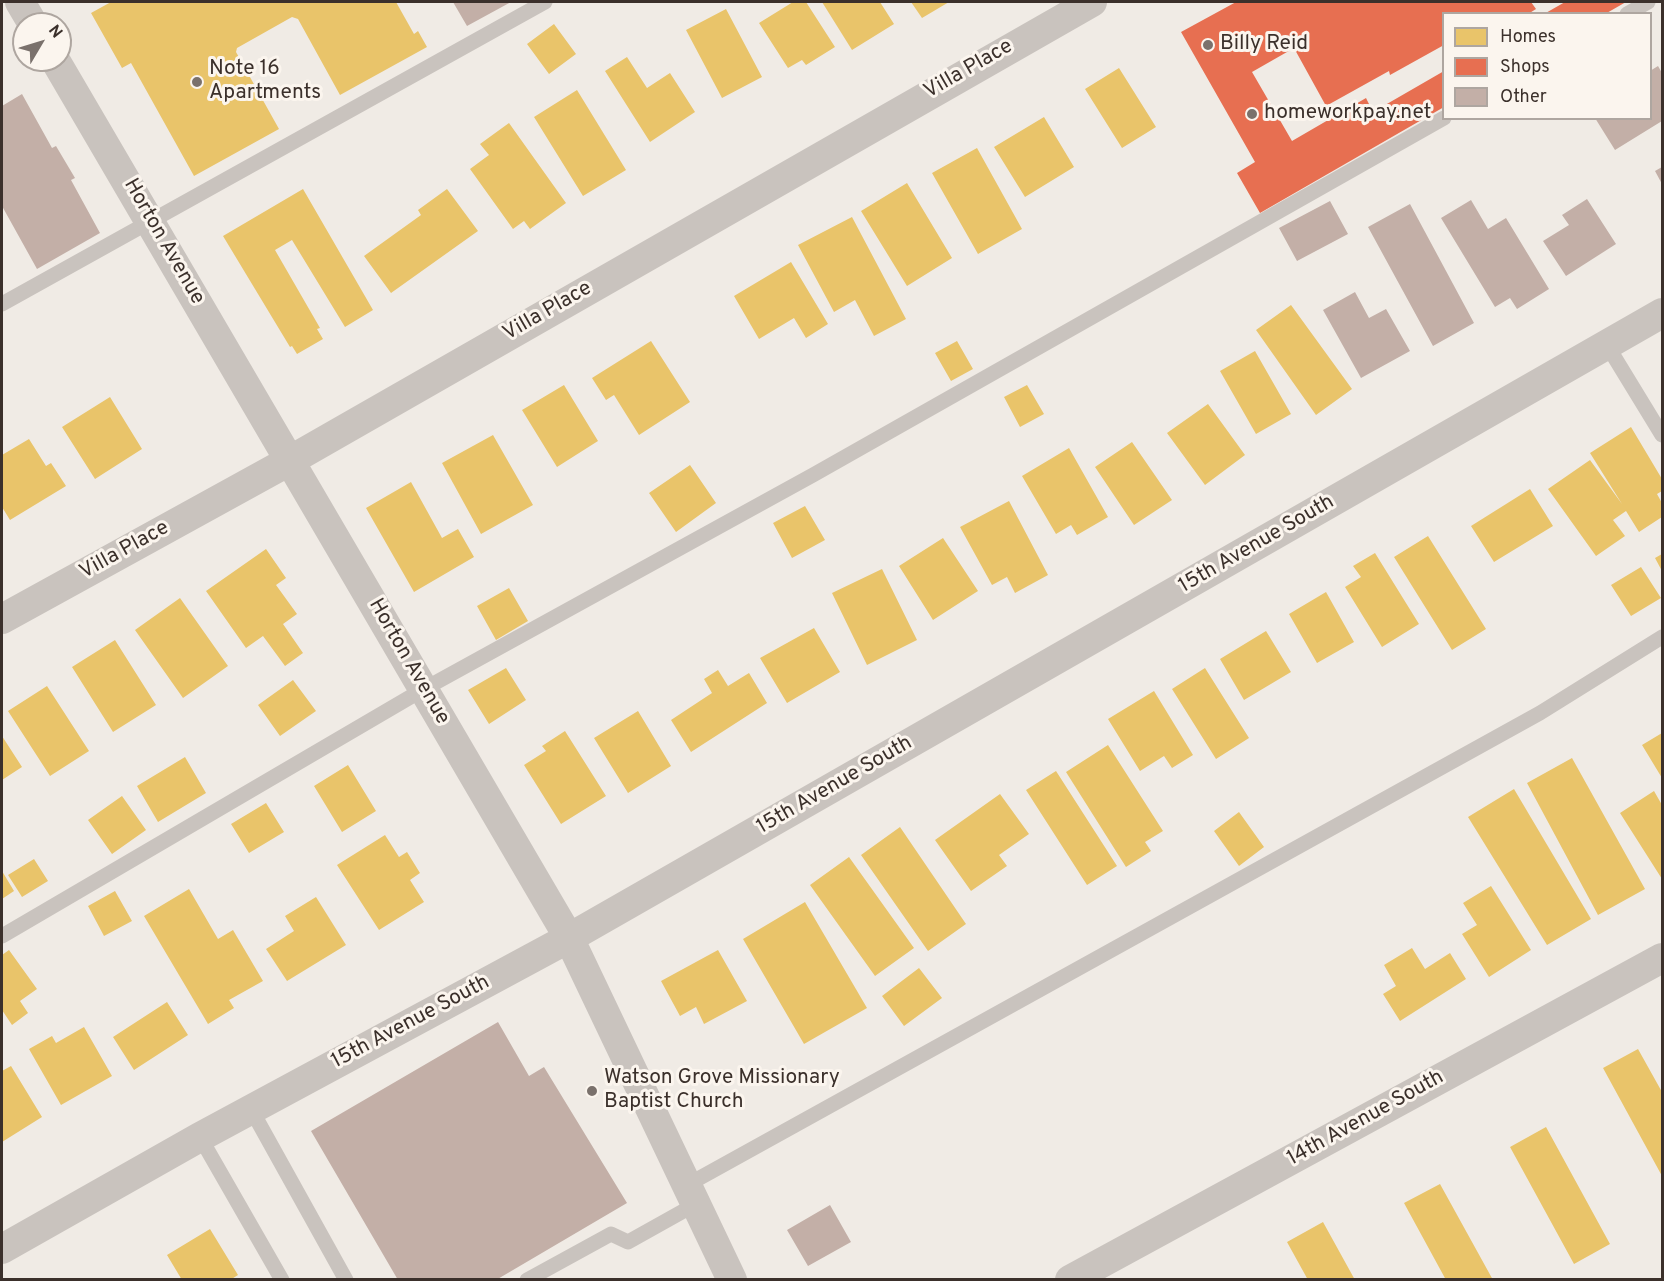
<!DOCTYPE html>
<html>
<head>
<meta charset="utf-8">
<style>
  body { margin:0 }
  #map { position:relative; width:1664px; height:1281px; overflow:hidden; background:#f0ebe5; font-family:Overpass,sans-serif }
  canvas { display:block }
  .frame { position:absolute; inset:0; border:3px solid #3b302b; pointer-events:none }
  .legend { position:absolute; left:1442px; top:12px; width:210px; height:108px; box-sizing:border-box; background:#fbf5ee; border:2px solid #aea6a0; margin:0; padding:8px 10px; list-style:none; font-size:18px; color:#3b302b }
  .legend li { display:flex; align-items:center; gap:12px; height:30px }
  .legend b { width:30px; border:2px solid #aea6a0 }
  .north { position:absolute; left:12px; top:12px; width:60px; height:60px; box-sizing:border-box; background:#fbf5ee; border:2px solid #aea6a0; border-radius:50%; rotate:52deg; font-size:16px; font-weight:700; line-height:24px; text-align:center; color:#3b302b }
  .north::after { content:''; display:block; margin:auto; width:21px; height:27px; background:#7a716c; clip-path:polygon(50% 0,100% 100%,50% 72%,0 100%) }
</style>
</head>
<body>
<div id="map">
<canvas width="1664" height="1281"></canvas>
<div class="frame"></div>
<ul class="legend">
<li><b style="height:16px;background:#e9c46a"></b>Homes</li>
<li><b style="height:16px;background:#e76f51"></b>Shops</li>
<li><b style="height:16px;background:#c3afa7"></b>Other</li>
</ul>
<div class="north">N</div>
</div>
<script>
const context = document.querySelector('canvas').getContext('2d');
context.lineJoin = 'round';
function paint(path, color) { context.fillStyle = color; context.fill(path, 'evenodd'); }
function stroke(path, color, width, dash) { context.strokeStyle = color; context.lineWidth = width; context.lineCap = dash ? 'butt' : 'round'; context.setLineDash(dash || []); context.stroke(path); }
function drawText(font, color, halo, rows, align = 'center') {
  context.font = font + ' Overpass,sans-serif'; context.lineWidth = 6; context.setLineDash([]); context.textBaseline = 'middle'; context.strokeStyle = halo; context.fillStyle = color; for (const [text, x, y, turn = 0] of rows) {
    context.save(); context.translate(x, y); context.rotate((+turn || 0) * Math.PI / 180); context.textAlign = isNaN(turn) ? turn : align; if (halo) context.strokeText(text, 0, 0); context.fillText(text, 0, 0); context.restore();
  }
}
const homes = new Path2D(`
  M 111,2 L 396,2 L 414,34 L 418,31 L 427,47 L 340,95 L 298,19 L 292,17 L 237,48 L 236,52 L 279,129 L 194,176 L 131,63 L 122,68 L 91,13 Z
  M 793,2 L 806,2 L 835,47 L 806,65 L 802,60 L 788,68 L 759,23 Z
  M 822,2 L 880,2 L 894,24 L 852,50 Z
  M 911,2 L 949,2 L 922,18 Z
  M 726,9 L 762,77 L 722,98 L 686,30 Z
  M 554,24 L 576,54 L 549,74 L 527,44 Z
  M 627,57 L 647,88 L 670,73 L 695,112 L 650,142 L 605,71 Z
  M 1119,68 L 1156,127 L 1122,148 L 1085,89 Z
  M 577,90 L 626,170 L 583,196 L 534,117 Z
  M 1044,117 L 1074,167 L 1025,197 L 994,147 Z
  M 509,123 L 566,203 L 530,229 L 524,221 L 513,229 L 470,169 L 489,155 L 480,144 Z
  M 977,148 L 1022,229 L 978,254 L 932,173 Z
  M 907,183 L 952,258 L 907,286 L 861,211 Z
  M 303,189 L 373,310 L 345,327 L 292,240 L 275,250 L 320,328 L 317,329 L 323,339 L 297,354 L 292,346 L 290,347 L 223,236 Z
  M 447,189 L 478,231 L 391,293 L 364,256 L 421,215 L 418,210 Z
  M 852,217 L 906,319 L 874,336 L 855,300 L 834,312 L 798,245 Z
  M 791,262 L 828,324 L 806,338 L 794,318 L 759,339 L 734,296 Z
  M 1291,305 L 1352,389 L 1316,415 L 1256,330 Z
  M 651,341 L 690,402 L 639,435 L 614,395 L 606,400 L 592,378 Z
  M 957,341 L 973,369 L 951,381 L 935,353 Z
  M 1255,351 L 1291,414 L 1256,434 L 1220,371 Z
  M 564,385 L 598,441 L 557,467 L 522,410 Z
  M 1027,385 L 1044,414 L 1020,427 L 1004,397 Z
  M 110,397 L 142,449 L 95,479 L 62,427 Z
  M 1208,404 L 1245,455 L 1205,485 L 1167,433 Z
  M 1631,427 L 1662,479 L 1662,491 L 1657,494 L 1662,503 L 1662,517 L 1639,532 L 1626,511 L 1613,520 L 1625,536 L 1596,556 L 1548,489 L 1590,460 L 1622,504 L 1590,453 Z
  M 493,435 L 533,505 L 481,534 L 442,463 Z
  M 29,439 L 46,466 L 51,463 L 66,486 L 10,520 L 2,507 L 2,455 Z
  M 1132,442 L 1172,500 L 1134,525 L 1095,467 Z
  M 1069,448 L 1108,517 L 1077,535 L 1071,525 L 1056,534 L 1022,476 Z
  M 690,465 L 716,503 L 676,532 L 649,493 Z
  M 411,482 L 442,538 L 458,529 L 474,557 L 414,592 L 366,508 Z
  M 1530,489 L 1553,526 L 1494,562 L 1471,526 Z
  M 1009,501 L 1048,575 L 1015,593 L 1007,577 L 992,585 L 960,527 Z
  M 805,506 L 825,540 L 792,558 L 773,523 Z
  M 1428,536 L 1486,629 L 1452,650 L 1394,557 Z
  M 943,538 L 978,591 L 933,620 L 899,566 Z
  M 266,549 L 286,578 L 276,585 L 297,614 L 283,624 L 303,653 L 285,666 L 263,636 L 246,648 L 206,591 Z
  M 1375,553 L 1419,624 L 1382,647 L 1345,587 L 1361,577 L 1353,566 Z
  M 1662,554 L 1662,571 L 1655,558 Z
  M 1641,567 L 1661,598 L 1631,616 L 1611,585 Z
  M 882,569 L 917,640 L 867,665 L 832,593 Z
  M 509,588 L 528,621 L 496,640 L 477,606 Z
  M 1326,592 L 1354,642 L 1317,663 L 1289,614 Z
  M 180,598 L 228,666 L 183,698 L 135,630 Z
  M 814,628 L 840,672 L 787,703 L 760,658 Z
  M 1266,631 L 1291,672 L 1244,700 L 1220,659 Z
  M 115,640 L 156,705 L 113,732 L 72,667 Z
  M 506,668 L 526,700 L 489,724 L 468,690 Z
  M 1205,668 L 1249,738 L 1216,759 L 1172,689 Z
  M 718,670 L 728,686 L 749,673 L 767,703 L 691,752 L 671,720 L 712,693 L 704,679 Z
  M 293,680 L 316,711 L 280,736 L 258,705 Z
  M 47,686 L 89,751 L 50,776 L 8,711 Z
  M 1154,691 L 1193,755 L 1172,768 L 1164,756 L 1140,771 L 1108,719 Z
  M 638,711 L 671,766 L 628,793 L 594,738 Z
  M 565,731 L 606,796 L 561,824 L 524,765 L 546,751 L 542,746 Z
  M 1662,733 L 1662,778 L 1642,745 Z
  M 2,736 L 22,767 L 2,780 Z
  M 1108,745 L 1163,831 L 1145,842 L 1151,851 L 1126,867 L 1066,772 Z
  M 185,757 L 206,793 L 158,822 L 137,786 Z
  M 1572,758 L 1645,889 L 1598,915 L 1527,783 Z
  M 348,765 L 376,811 L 342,832 L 314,786 Z
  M 1056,771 L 1117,866 L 1087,885 L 1026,790 Z
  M 1514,789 L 1591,919 L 1547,945 L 1468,817 Z
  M 1654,791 L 1662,805 L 1662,879 L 1620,813 Z
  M 1000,794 L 1029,834 L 999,855 L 1007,866 L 971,891 L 935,840 Z
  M 122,796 L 146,830 L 112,854 L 88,820 Z
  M 266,803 L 284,832 L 249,853 L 231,824 Z
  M 1239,812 L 1264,847 L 1239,866 L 1214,831 Z
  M 900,827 L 966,924 L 928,951 L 861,855 Z
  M 385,835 L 399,857 L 407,852 L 420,873 L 410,880 L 424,902 L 379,930 L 337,865 Z
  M 849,857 L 914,948 L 875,976 L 810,885 Z
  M 34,859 L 48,881 L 22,897 L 8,875 Z
  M 2,871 L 14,891 L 2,899 Z
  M 1491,886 L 1531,950 L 1489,977 L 1462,934 L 1477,925 L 1463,903 Z
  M 189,889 L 218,939 L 233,930 L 263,981 L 229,1000 L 234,1008 L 208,1024 L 144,916 Z
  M 115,891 L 132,921 L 104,936 L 88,906 Z
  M 316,897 L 346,945 L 287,981 L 266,949 L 294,931 L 285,916 Z
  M 805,902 L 867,1008 L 804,1044 L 743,939 Z
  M 1412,948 L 1425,969 L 1450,953 L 1466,979 L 1400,1021 L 1383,994 L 1396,986 L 1384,965 Z
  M 9,950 L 37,989 L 20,1001 L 28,1013 L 12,1025 L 2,1010 L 2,955 Z
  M 718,950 L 747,1001 L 704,1024 L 696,1007 L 680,1016 L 661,981 Z
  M 919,968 L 942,998 L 904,1026 L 882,996 Z
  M 167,1002 L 188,1035 L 134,1070 L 113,1037 Z
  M 84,1027 L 112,1076 L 61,1105 L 29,1049 L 52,1036 L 56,1043 Z
  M 1638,1049 L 1662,1092 L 1662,1176 L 1603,1068 Z
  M 11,1066 L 42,1117 L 2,1142 L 2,1071 Z
  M 1546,1127 L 1610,1244 L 1574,1264 L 1510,1147 Z
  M 1440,1184 L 1493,1280 L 1446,1280 L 1404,1203 Z
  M 1323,1222 L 1355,1280 L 1308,1280 L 1287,1242 Z
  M 210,1229 L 238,1275 L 230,1280 L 182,1280 L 167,1255 Z`);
const shops = new Path2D(`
  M 1236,2 L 1531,2 L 1536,9 L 1528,14 L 1444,14 L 1444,45 L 1390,75 L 1389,71 L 1326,106 L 1294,48 L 1252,72 L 1292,141 L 1366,98 L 1373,112 L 1444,71 L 1444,107 L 1260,213 L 1237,173 L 1255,162 L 1181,32 Z
  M 1565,2 L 1626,2 L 1605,14 L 1544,14 Z`);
const building = new Path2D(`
  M 453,2 L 511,2 L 467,26 Z
  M 1658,66 L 1662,73 L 1662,121 L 1615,150 L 1595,118 L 1650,118 L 1650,71 Z
  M 22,94 L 52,148 L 56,146 L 75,178 L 71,180 L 100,233 L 37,269 L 2,206 L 2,106 Z
  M 1662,167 L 1662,184 L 1655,171 Z
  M 1587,199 L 1616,244 L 1566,276 L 1543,241 L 1569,225 L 1562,215 Z
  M 1471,200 L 1488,229 L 1506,218 L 1549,289 L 1517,309 L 1510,298 L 1495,307 L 1441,218 Z
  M 1330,201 L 1348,234 L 1297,261 L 1279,228 Z
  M 1410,204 L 1474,323 L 1433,346 L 1368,227 Z
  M 1355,292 L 1369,318 L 1386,309 L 1410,351 L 1361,378 L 1323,310 Z
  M 498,1022 L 529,1076 L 544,1067 L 627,1203 L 496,1280 L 398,1280 L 311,1131 Z
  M 830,1205 L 851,1242 L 808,1266 L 787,1230 Z`);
const service = new Path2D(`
  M 1627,14 L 1648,2
  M 2,304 L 545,2
  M 1607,345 L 1662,435
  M 2,936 L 424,689 L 813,475 L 1444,118
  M 251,1109 L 346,1280
  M 200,1137 L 282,1280
  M 687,1185 L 1540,713 L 1662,637
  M 527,1280 L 611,1234 L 628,1242 L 696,1204`);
const minor = new Path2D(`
  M 20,2 L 33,24
  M 55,60 L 569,938 L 732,1280
  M 2,619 L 291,460 L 1092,2
  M 2,1249 L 200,1137 L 569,938 L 1662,313
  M 1070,1280 L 1662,958`);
const markers = [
  [1208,45,6,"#7a716c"],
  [197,82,6,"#7a716c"],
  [1252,114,6,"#7a716c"],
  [592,1091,6,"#7a716c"]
];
const poiNames = [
  ["Billy Reid",1220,45],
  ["Note 16",209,70],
  ["Apartments",209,94],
  ["homeworkpay.net",1264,114],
  ["Watson Grove Missionary",604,1079],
  ["Baptist Church",604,1103]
];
const streetNames = [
  ["Villa Place",969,70,-30],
  ["Horton Avenue",163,242,60],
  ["Villa Place",548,312,-30],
  ["15th Avenue South",1257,545,-30],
  ["Villa Place",125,551,-29],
  ["Horton Avenue",408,662,60],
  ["15th Avenue South",835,786,-30],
  ["15th Avenue South",411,1023,-28],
  ["14th Avenue South",1366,1119,-29]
];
paint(homes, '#e9c46a');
paint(shops, '#e76f51');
paint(building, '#c3afa7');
stroke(service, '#c9c3be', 15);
stroke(minor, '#c9c3be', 30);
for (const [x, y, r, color] of markers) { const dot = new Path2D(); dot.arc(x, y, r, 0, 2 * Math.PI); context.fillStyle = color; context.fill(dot); stroke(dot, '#fbf5ee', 2); }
drawText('21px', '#3b302b', '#fbf5ee', poiNames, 'left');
drawText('21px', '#3b302b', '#fbf5ee', streetNames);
</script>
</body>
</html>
